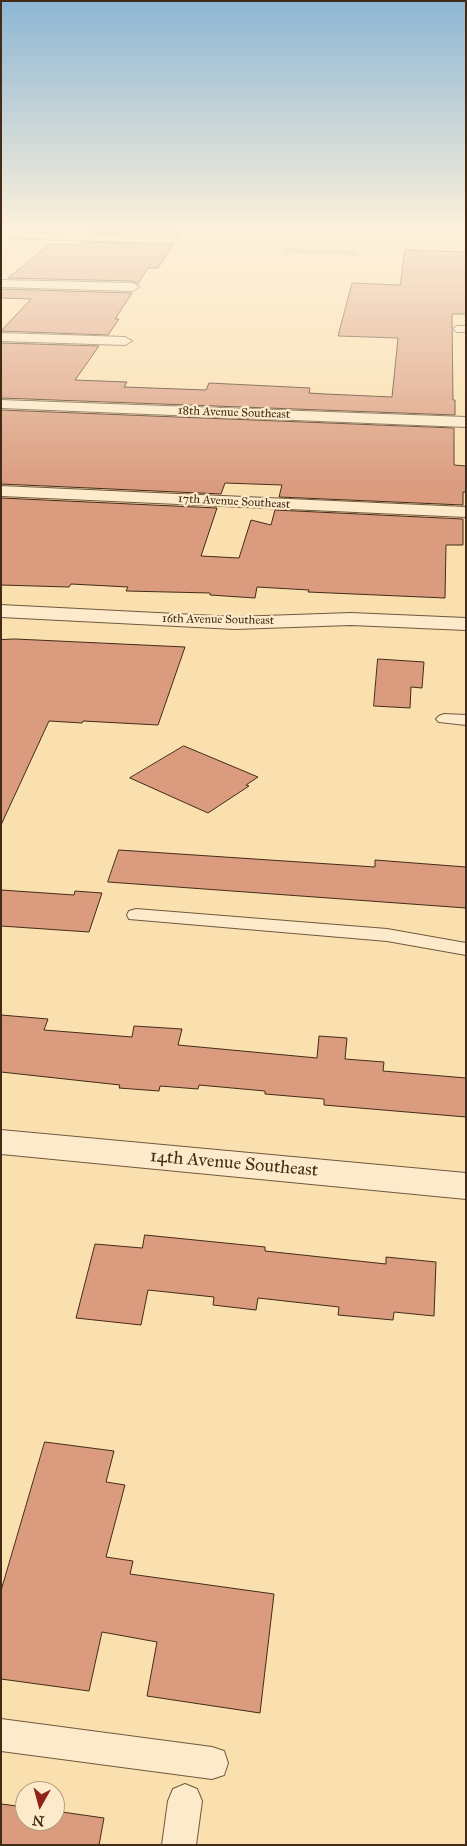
<!DOCTYPE html>
<html>
<head>
<meta charset="utf-8">
<style>
  body { margin:0 }
  #map { position:relative; width:467px; height:1846px; overflow:hidden; background:#fadfaf; font-family:"IM FELL Great Primer",serif }
  canvas { display:block }
  .frame { position:absolute; inset:0; border:2px solid #432c17; pointer-events:none }
  .north { position:absolute; left:15px; top:1781px; width:50px; height:50px; box-sizing:border-box; background:#fceacb; border:1px solid #b29e83; border-radius:50%; rotate:187deg; font-size:14px; font-weight:700; line-height:20px; text-align:center; color:#432c17 }
  .north::after { content:''; display:block; margin:auto; width:18px; height:22px; background:#8f2418; clip-path:polygon(50% 0,100% 100%,50% 72%,0 100%) }
</style>
</head>
<body>
<div id="map">
<canvas width="467" height="1846"></canvas>
<div class="frame"></div>
<div class="north">N</div>
</div>
<script>
const context = document.querySelector('canvas').getContext('2d');
context.lineJoin = 'round';
function paint(path, color) { context.fillStyle = color; context.fill(path, 'evenodd'); }
function stroke(path, color, width, dash) { context.strokeStyle = color; context.lineWidth = width; context.lineCap = dash ? 'butt' : 'round'; context.setLineDash(dash || []); context.stroke(path); }
function drawText(font, color, halo, rows, align = 'center') {
  context.font = font + ' "IM FELL Great Primer",serif'; context.lineWidth = 4.5; context.setLineDash([]); context.textBaseline = 'middle'; context.strokeStyle = halo; context.fillStyle = color; for (const [text, x, y, turn = 0] of rows) {
    context.save(); context.translate(x, y); context.rotate((+turn || 0) * Math.PI / 180); context.textAlign = isNaN(turn) ? turn : align; if (halo) context.strokeText(text, 0, 0); context.fillText(text, 0, 0); context.restore();
  }
}
const green = new Path2D(`
  M 284,247 L 358,250 L 357,256 L 281,253 Z`);
const building = new Path2D(`
  M 90,231 L 148,231 L 181,232 L 177,238 L 172,235 L 88,233 Z
  M 80,242 L 172,245 L 173,245 L 158,268 L 148,268 L 138,284 L 133,281 L 8,278 L 50,244 L 77,245 Z
  M 405,250 L 466,252 L 466,314 L 452,314 L 453,400 L 455,400 L 455,415 L 1,398 L 1,343 L 99,346 L 75,380 L 127,382 L 124,387 L 206,390 L 209,383 L 310,388 L 309,393 L 325,394 L 392,397 L 398,338 L 338,336 L 352,283 L 400,285 Z
  M 1,289 L 132,293 L 115,319 L 119,319 L 108,335 L 1,331 L 31,299 L 1,298 Z
  M 1,410 L 454,428 L 454,465 L 466,466 L 466,492 L 463,492 L 463,505 L 279,497 L 282,485 L 225,483 L 221,494 L 1,484 Z
  M 1,498 L 217,508 L 201,556 L 239,558 L 251,520 L 271,525 L 275,510 L 463,519 L 463,545 L 446,545 L 445,598 L 308,592 L 309,590 L 257,587 L 255,598 L 210,595 L 210,593 L 126,591 L 128,587 L 71,584 L 69,587 L 1,585 Z
  M 15,639 L 185,647 L 158,725 L 83,721 L 82,723 L 49,721 L 1,825 L 1,640 Z
  M 378,659 L 424,662 L 422,688 L 411,687 L 410,708 L 374,706 Z
  M 184,746 L 258,777 L 246,785 L 249,786 L 208,813 L 130,778 Z
  M 119,850 L 375,867 L 375,860 L 466,867 L 466,908 L 108,882 Z
  M 1,890 L 74,895 L 75,891 L 102,893 L 89,932 L 1,926 Z
  M 1,1015 L 48,1019 L 44,1030 L 132,1037 L 134,1026 L 182,1029 L 178,1045 L 317,1058 L 319,1036 L 347,1038 L 345,1059 L 384,1062 L 383,1071 L 466,1078 L 466,1117 L 324,1105 L 324,1099 L 265,1094 L 265,1091 L 199,1085 L 198,1089 L 160,1086 L 159,1091 L 119,1088 L 120,1085 L 1,1072 Z
  M 145,1235 L 265,1247 L 265,1251 L 386,1264 L 386,1257 L 436,1262 L 434,1316 L 394,1312 L 393,1320 L 338,1315 L 339,1307 L 258,1298 L 256,1310 L 213,1305 L 214,1297 L 148,1290 L 141,1325 L 76,1318 L 95,1244 L 142,1248 Z
  M 45,1442 L 114,1451 L 106,1482 L 125,1485 L 106,1557 L 133,1561 L 130,1574 L 274,1594 L 260,1713 L 147,1696 L 157,1642 L 102,1632 L 89,1691 L 1,1679 L 1,1591 Z
  M 1,1804 L 25,1807 L 25,1821 L 55,1821 L 55,1811 L 104,1818 L 99,1845 L 1,1845 Z`);
const service = new Path2D(`
  M 466,326 L 466,332 L 457,332 L 453,329 L 457,326 Z
  M 444,714 L 466,715 L 466,725 L 439,722 L 436,719 L 439,716 Z
  M 136,909 L 387,929 L 466,943 L 466,955 L 387,941 L 129,919 L 127,915 L 129,911 Z
  M 1,1719 L 212,1747 L 224,1751 L 228,1763 L 224,1775 L 212,1779 L 1,1751 Z
  M 185,1784 L 197,1789 L 202,1801 L 196,1845 L 162,1845 L 168,1801 L 173,1789 Z`);
const minor = new Path2D(`
  M 1,232 L 172,237 L 177,240 L 172,243 L 1,238 Z
  M 1,280 L 133,283 L 139,287 L 133,291 L 1,287 Z
  M 1,333 L 125,337 L 132,341 L 125,345 L 1,341 Z
  M 1,400 L 466,417 L 466,427 L 1,408 Z
  M 1,486 L 466,507 L 466,517 L 1,496 Z
  M 1,605 L 235,617 L 351,613 L 466,618 L 466,630 L 351,625 L 235,629 L 1,617 Z
  M 1,1130 L 466,1173 L 466,1199 L 1,1154 Z`);
const farStreetnames = [
  ["18th Avenue Southeast",234,413,2],
  ["17th Avenue Southeast",234,502,3],
  ["16th Avenue Southeast",218,620,1]
];
const nearStreetnames = [
  ["14th Avenue Southeast",234,1164,5]
];
paint(green, '#c2c087');
paint(building, '#da9b7f');
stroke(building, '#432c17', 1);
stroke(service, '#71593d', 2);
stroke(minor, '#71593d', 2);
paint(service, '#fceacb');
paint(minor, '#fceacb');
const sky = context.createLinearGradient(0, 0, 0, 489);
sky.addColorStop(0, '#8cb6d4');
sky.addColorStop(0.47, '#fdf1db');
sky.addColorStop(1, '#fdf1db00');
context.fillStyle = sky;
context.fillRect(0, 0, 467, 489);
drawText('12px', '#432c17', '#fceacb', farStreetnames);
drawText('18px', '#432c17', '#fceacb', nearStreetnames);
</script>
</body>
</html>
